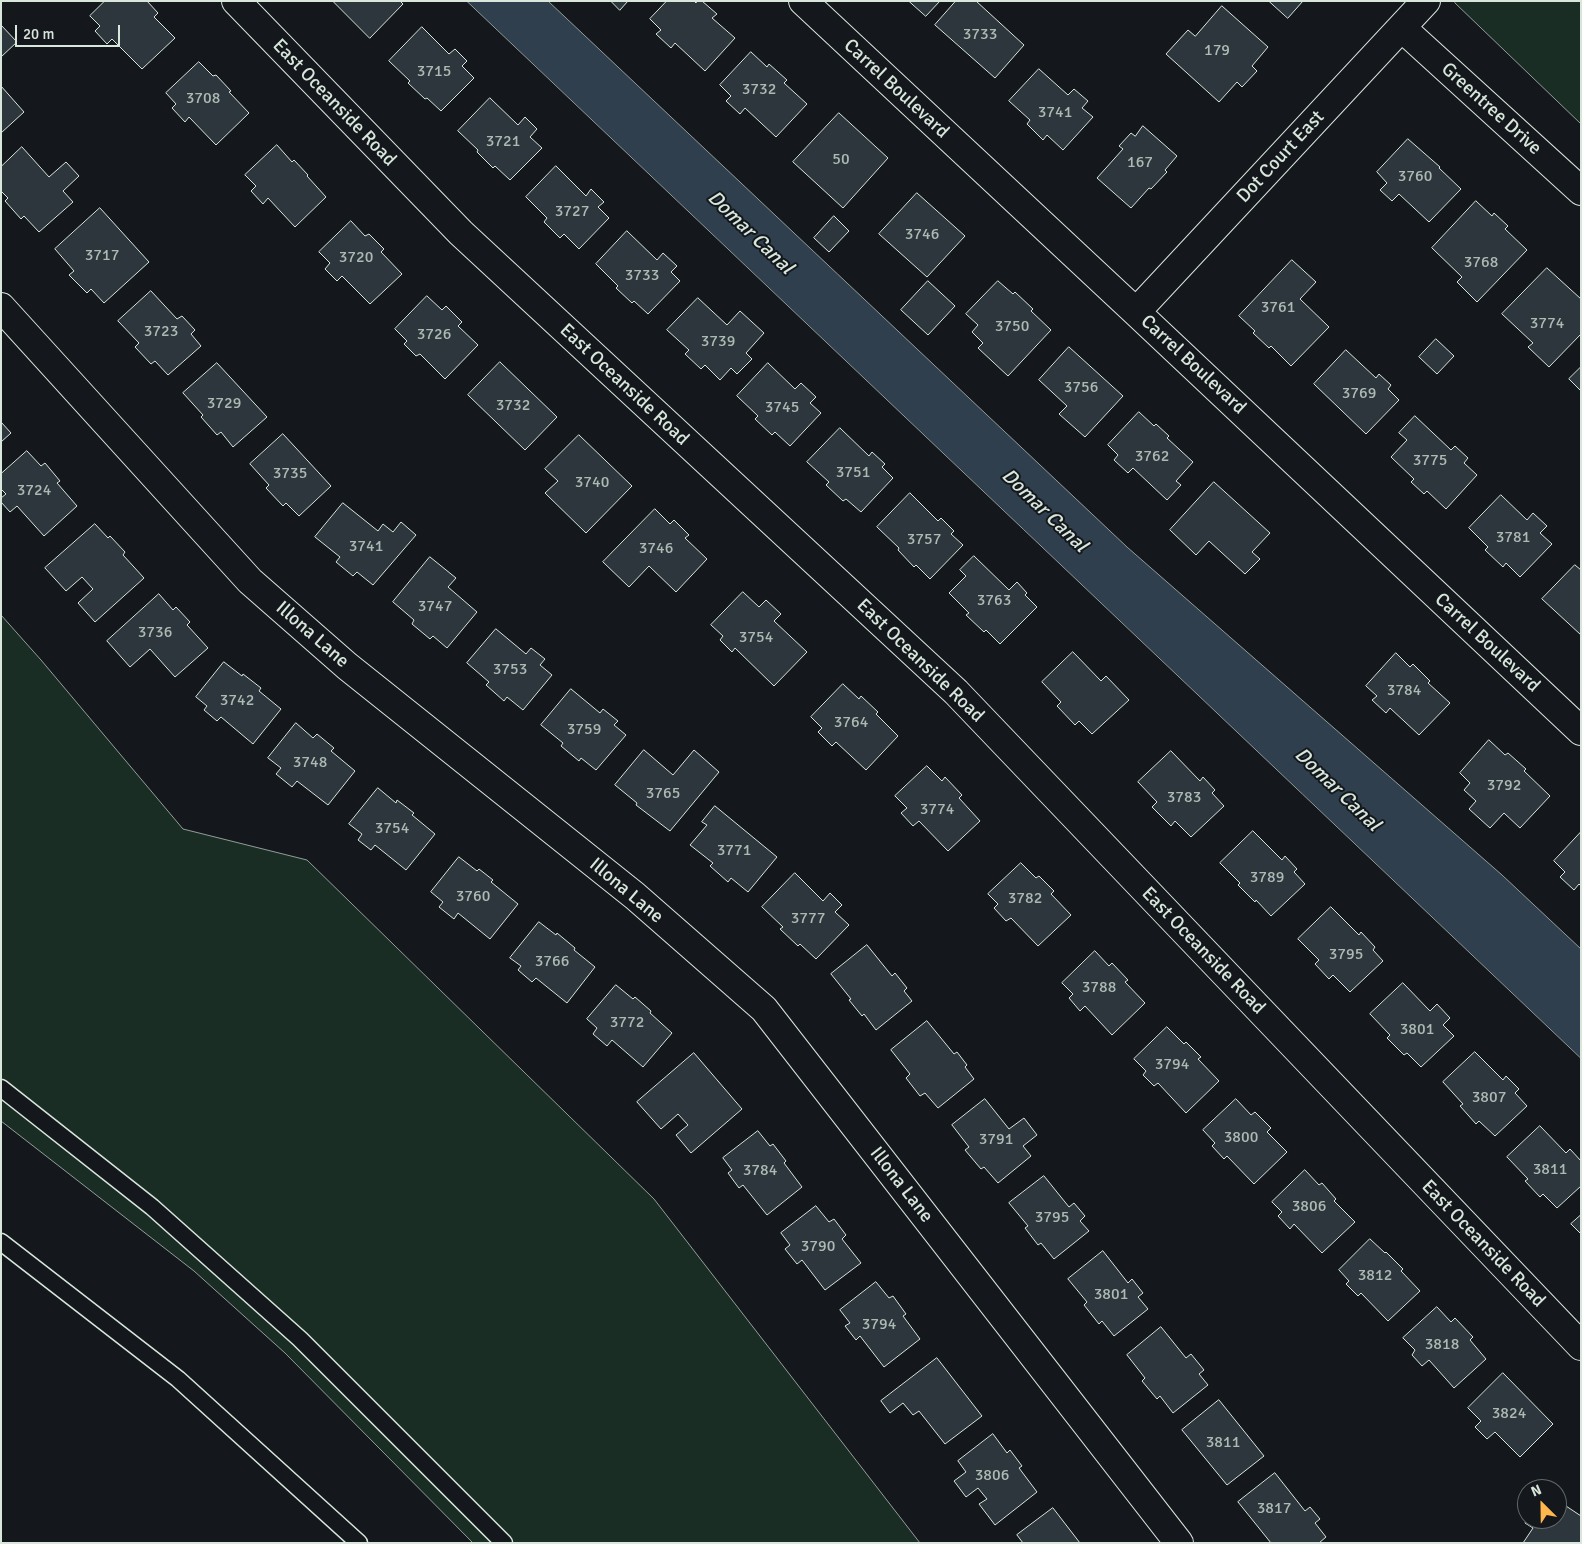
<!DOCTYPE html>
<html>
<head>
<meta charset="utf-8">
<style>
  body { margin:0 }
  #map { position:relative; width:1582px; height:1544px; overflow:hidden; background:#14181c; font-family:Signika,sans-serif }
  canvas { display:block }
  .frame { position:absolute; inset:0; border:2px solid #d8e6dc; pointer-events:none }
  .north { position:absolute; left:1517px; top:1479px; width:50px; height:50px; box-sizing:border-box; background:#14181c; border:1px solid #626a69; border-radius:50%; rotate:337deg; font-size:14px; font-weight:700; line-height:20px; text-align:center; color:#d8e6dc }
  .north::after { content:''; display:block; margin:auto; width:18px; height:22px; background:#ffb74d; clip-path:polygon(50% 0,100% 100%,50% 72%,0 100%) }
  .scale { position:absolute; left:15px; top:25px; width:105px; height:22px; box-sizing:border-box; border:2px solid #d8e6dc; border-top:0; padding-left:6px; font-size:15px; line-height:18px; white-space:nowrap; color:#d8e6dc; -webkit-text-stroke:4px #14181c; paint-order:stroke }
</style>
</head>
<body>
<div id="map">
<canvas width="1582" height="1544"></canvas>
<div class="frame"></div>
<div class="north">N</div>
<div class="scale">20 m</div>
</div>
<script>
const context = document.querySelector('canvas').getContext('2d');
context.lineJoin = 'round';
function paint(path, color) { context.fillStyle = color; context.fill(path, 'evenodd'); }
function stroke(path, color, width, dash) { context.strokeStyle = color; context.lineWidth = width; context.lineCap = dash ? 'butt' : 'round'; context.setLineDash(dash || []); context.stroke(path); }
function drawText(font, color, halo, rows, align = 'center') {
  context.font = font + ' Signika,sans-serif'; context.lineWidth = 4; context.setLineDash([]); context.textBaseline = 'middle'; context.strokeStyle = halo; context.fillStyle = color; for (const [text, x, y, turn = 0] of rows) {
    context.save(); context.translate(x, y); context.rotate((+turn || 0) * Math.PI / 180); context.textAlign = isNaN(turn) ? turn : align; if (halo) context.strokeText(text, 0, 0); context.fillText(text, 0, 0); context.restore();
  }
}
const green = new Path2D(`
  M 1456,1 L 1581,1 L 1581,124 L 1455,3 Z
  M 1,615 L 41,660 L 183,829 L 307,860 L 654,1199 L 920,1543 L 473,1543 L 285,1353 L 194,1271 L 1,1121 Z`);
const water = new Path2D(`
  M 467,1 L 548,1 L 1127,547 L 1502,875 L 1581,949 L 1581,1058 Z`);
const building = new Path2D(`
  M 105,1 L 147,1 L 158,13 L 154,17 L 175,38 L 142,69 L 112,39 L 107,44 L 95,31 L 100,26 L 90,16 Z
  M 333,1 L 400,1 L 403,4 L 370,38 Z
  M 611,1 L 628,1 L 620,10 Z
  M 667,1 L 694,1 L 696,3 L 697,1 L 702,1 L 717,14 L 712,18 L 735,38 L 705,71 L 675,43 L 671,48 L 656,34 L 661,30 L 650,19 Z
  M 909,1 L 940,1 L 926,16 Z
  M 956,1 L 976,1 L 1024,45 L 995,78 L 935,25 Z
  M 1269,1 L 1303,1 L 1288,18 Z
  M 1222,6 L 1268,47 L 1252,66 L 1257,71 L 1242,87 L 1237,82 L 1219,102 L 1166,54 L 1188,30 L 1195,36 Z
  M 1,25 L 17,42 L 1,57 Z
  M 422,27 L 449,54 L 455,49 L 467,61 L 462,66 L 474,78 L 441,111 L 427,98 L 425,99 L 408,83 L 410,81 L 389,61 Z
  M 751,52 L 767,67 L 769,64 L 787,80 L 784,83 L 807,104 L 776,137 L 745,108 L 740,114 L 726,101 L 731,96 L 720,85 Z
  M 199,62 L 213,76 L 216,75 L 231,91 L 229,92 L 249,113 L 216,145 L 189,117 L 185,122 L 172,108 L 176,104 L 166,93 Z
  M 1039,69 L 1068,95 L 1074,89 L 1088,101 L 1082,108 L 1093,117 L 1063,150 L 1047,135 L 1043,140 L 1027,124 L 1030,120 L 1009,101 Z
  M 1,86 L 24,112 L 1,133 Z
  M 490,98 L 518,125 L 525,117 L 537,129 L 530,137 L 542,148 L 510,180 L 495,166 L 493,168 L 477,152 L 478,150 L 458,131 Z
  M 839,113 L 888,158 L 843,208 L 793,162 Z
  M 1143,126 L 1177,156 L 1165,170 L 1167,172 L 1151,189 L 1149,188 L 1131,208 L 1097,178 L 1123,149 L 1119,146 L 1131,133 L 1135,136 Z
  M 1408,139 L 1440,167 L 1439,168 L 1461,189 L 1429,222 L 1399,194 L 1392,201 L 1380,190 L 1387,183 L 1377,172 Z
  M 277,145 L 292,162 L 294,160 L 308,175 L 307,176 L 326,197 L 295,227 L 268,198 L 263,204 L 251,191 L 256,186 L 245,175 Z
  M 22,147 L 49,177 L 66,162 L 79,176 L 63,191 L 73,202 L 39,232 L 24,216 L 21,219 L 5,201 L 8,198 L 1,191 L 1,167 Z
  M 556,166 L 586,196 L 591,189 L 604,202 L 598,207 L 609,218 L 579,249 L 564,234 L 560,238 L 544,222 L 547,218 L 526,197 Z
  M 917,193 L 965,236 L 927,277 L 879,234 Z
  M 1476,201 L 1492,216 L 1494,213 L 1508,226 L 1505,229 L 1527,250 L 1477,302 L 1457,282 L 1462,277 L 1432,248 Z
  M 100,208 L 149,262 L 104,303 L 91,289 L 87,293 L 69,275 L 74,271 L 55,249 Z
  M 834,216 L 849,231 L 829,252 L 814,238 Z
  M 351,221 L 365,236 L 369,234 L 384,249 L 381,252 L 402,274 L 370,304 L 342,276 L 337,281 L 325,269 L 330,263 L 319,252 Z
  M 627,231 L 657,260 L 663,253 L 677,266 L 671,272 L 680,281 L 648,314 L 634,301 L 632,303 L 616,288 L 618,286 L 596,264 Z
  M 1292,260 L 1316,282 L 1300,299 L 1329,327 L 1291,366 L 1271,346 L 1269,348 L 1253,333 L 1255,331 L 1239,316 Z
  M 1547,268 L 1581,299 L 1581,334 L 1549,367 L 1528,347 L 1533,343 L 1502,314 Z
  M 928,281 L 955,306 L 928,335 L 901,310 Z
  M 998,281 L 1013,294 L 1015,292 L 1033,309 L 1031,311 L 1051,330 L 1008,376 L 978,348 L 983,343 L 972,332 L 978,325 L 966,314 Z
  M 151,291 L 177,319 L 182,316 L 195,330 L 191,334 L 201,346 L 168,375 L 155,361 L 151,364 L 135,347 L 139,343 L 118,321 Z
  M 427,296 L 442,310 L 446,306 L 462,322 L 458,326 L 478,345 L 445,379 L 420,354 L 416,356 L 404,344 L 407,341 L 395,329 Z
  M 698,298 L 727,325 L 740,311 L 764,333 L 746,353 L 752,359 L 737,374 L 731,368 L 720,380 L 705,365 L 701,369 L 685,354 L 689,350 L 667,330 Z
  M 1436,339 L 1454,356 L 1437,374 L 1419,357 Z
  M 1069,347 L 1123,396 L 1085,437 L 1059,414 L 1067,406 L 1039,380 Z
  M 1346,350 L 1376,378 L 1379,374 L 1391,385 L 1388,389 L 1399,400 L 1366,434 L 1314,384 Z
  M 500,362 L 557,417 L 525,450 L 468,395 Z
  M 217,363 L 267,417 L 233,447 L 221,432 L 217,435 L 201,417 L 203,415 L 183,393 Z
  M 768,363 L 795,389 L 801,383 L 816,397 L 810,403 L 821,413 L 790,446 L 775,432 L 772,435 L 755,419 L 758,416 L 737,396 Z
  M 1581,367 L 1581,391 L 1569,379 Z
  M 1139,412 L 1154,426 L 1156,424 L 1169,436 L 1167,438 L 1193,462 L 1176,481 L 1181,485 L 1167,500 L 1133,468 L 1128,473 L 1114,460 L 1118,455 L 1108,445 Z
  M 1415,416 L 1451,450 L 1455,446 L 1468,458 L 1464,463 L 1477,475 L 1446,509 L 1427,491 L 1424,494 L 1411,482 L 1414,479 L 1391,457 L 1407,440 L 1399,433 Z
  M 1,422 L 11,433 L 1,442 Z
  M 840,428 L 869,456 L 872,452 L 885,464 L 882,467 L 893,478 L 861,512 L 846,499 L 843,501 L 826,485 L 829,482 L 807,462 Z
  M 283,434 L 331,486 L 299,516 L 286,503 L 283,506 L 266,488 L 269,485 L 250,464 Z
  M 579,435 L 632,486 L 586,533 L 545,493 L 558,481 L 545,469 Z
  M 27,451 L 41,466 L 45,463 L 60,481 L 57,483 L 77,506 L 44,536 L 17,506 L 10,512 L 1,502 L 1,498 L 6,494 L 1,489 L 1,474 Z
  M 1214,482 L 1270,533 L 1252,552 L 1260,559 L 1245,574 L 1209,541 L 1196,555 L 1170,530 Z
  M 910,493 L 938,521 L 941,518 L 954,531 L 951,534 L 963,545 L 930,579 L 916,565 L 914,567 L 898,550 L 899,548 L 877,527 Z
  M 1501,495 L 1527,520 L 1533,513 L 1547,526 L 1540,533 L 1552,544 L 1520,577 L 1506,563 L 1503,567 L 1485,550 L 1488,547 L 1469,528 Z
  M 343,503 L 378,531 L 383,524 L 393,532 L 401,522 L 416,535 L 373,585 L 357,572 L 353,576 L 336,562 L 340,557 L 315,537 Z
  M 655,509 L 670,524 L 674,520 L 689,535 L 685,538 L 707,559 L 676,592 L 649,566 L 629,587 L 603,562 Z
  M 95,524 L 108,538 L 110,536 L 125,552 L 123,555 L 144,578 L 95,622 L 78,603 L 93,589 L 82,577 L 66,591 L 45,568 Z
  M 974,556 L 1009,590 L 1017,582 L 1027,593 L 1025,595 L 1037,607 L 1000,644 L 986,630 L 984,632 L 966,615 L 969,613 L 949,593 L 966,576 L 960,570 Z
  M 430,557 L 456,578 L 448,587 L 477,612 L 447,648 L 433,636 L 430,639 L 412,624 L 414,620 L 393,602 Z
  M 1575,565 L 1581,570 L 1581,635 L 1542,599 Z
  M 743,592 L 759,607 L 766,600 L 781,614 L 774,621 L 807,652 L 774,686 L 735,648 L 732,652 L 720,640 L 723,636 L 711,625 Z
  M 159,594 L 173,610 L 176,607 L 190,622 L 187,625 L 208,648 L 175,677 L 150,649 L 130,667 L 107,641 Z
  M 496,629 L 526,654 L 531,648 L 545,659 L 540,665 L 552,675 L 523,710 L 507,697 L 504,701 L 486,685 L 489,682 L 467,663 Z
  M 1073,652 L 1101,681 L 1106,676 L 1129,700 L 1092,734 L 1079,721 L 1075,725 L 1057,706 L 1061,702 L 1042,682 Z
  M 1396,653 L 1410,667 L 1413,664 L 1430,681 L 1428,683 L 1450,703 L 1419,735 L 1390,708 L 1386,713 L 1372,700 L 1377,696 L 1366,686 Z
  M 224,662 L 242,676 L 243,674 L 261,688 L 259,691 L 281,709 L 253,744 L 221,717 L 217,721 L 204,710 L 207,706 L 196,697 Z
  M 843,684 L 859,699 L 861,696 L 878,712 L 876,714 L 898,736 L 866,770 L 836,742 L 832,746 L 818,732 L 822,728 L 811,717 Z
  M 571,689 L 600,713 L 603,709 L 618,721 L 614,725 L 626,735 L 596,770 L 581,758 L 579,761 L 561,746 L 563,743 L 541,725 Z
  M 296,723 L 313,738 L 317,734 L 334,748 L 331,751 L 355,771 L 328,805 L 297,781 L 292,787 L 276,774 L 281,768 L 268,758 Z
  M 1489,740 L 1505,755 L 1508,753 L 1526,769 L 1524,771 L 1550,796 L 1520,828 L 1504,813 L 1490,828 L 1469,809 L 1476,801 L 1464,790 L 1470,783 L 1460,773 Z
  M 644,750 L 673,775 L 694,750 L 719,772 L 670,831 L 636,805 L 637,803 L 615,785 Z
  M 1171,751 L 1200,781 L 1203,777 L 1215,790 L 1212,793 L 1224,806 L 1191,837 L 1175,821 L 1171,826 L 1152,807 L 1157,802 L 1138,782 Z
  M 927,766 L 942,781 L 945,777 L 962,795 L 959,798 L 980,821 L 948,851 L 919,821 L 913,826 L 901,813 L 907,808 L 895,796 Z
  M 378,788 L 396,803 L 397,800 L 414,813 L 412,815 L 435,834 L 406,870 L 375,845 L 371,850 L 358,840 L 362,834 L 349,824 Z
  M 715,806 L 777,857 L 748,892 L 731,878 L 728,882 L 710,866 L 713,863 L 690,845 L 707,825 L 702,822 Z
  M 1253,831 L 1282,860 L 1285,856 L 1297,869 L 1294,872 L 1305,884 L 1271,916 L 1256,900 L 1255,902 L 1238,885 L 1240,883 L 1220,863 Z
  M 1581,832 L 1581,886 L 1579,884 L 1574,890 L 1560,877 L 1565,872 L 1554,861 Z
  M 459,857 L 477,871 L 479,869 L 493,880 L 491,882 L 518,904 L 490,939 L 458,913 L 454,919 L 439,907 L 443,902 L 431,892 Z
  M 1021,863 L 1036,878 L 1039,876 L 1054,891 L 1051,894 L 1071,915 L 1038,946 L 1011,918 L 1006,921 L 994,908 L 998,904 L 988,894 Z
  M 795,873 L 823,901 L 830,893 L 842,905 L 835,912 L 849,925 L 816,959 L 800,944 L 798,946 L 780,929 L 783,927 L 762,907 Z
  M 1331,907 L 1359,935 L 1361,932 L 1375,947 L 1373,950 L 1383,961 L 1350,992 L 1333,975 L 1329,979 L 1315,964 L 1319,960 L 1298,939 Z
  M 539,922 L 556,935 L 557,933 L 575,948 L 574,950 L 595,967 L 567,1003 L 536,978 L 532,982 L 518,970 L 521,966 L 510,958 Z
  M 867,945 L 892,976 L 895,973 L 907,988 L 904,991 L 912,1001 L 876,1030 L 864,1014 L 862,1016 L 849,1000 L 851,999 L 831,974 Z
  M 1095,951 L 1109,966 L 1112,963 L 1128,980 L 1125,982 L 1145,1003 L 1112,1035 L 1085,1006 L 1080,1011 L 1069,998 L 1073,994 L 1062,983 Z
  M 1403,983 L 1430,1011 L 1437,1004 L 1450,1018 L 1443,1025 L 1454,1036 L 1421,1067 L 1407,1053 L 1404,1055 L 1387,1038 L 1390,1035 L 1370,1014 Z
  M 616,985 L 633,999 L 635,997 L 651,1011 L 650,1013 L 672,1033 L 643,1067 L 612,1040 L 607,1046 L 593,1034 L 597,1028 L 587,1019 Z
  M 927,1021 L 954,1054 L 957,1052 L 967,1065 L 965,1067 L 974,1079 L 938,1108 L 925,1093 L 920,1096 L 906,1078 L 910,1074 L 891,1050 Z
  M 1167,1027 L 1184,1044 L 1186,1042 L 1201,1057 L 1198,1059 L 1219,1081 L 1186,1113 L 1158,1083 L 1154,1086 L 1143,1075 L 1146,1071 L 1134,1059 Z
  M 1475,1052 L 1503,1080 L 1506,1076 L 1519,1089 L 1515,1093 L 1527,1106 L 1495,1136 L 1479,1121 L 1476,1124 L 1460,1106 L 1463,1104 L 1443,1082 Z
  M 694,1053 L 742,1109 L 691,1153 L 676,1135 L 688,1125 L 678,1114 L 661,1129 L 637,1102 Z
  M 985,1099 L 1009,1129 L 1024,1118 L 1037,1135 L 1023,1146 L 1031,1156 L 998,1183 L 984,1167 L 981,1169 L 965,1150 L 969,1147 L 952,1125 Z
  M 1236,1099 L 1251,1115 L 1255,1112 L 1271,1128 L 1267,1132 L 1287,1152 L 1254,1184 L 1227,1156 L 1224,1159 L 1212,1146 L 1215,1143 L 1203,1130 Z
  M 1540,1126 L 1566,1153 L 1570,1149 L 1581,1161 L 1581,1186 L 1557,1208 L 1543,1194 L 1540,1197 L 1525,1181 L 1528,1179 L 1507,1157 Z
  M 758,1131 L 770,1146 L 773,1144 L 786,1161 L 784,1163 L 802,1187 L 767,1215 L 743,1185 L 739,1188 L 728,1173 L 732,1170 L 723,1158 Z
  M 1305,1170 L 1319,1185 L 1322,1183 L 1336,1199 L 1334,1201 L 1355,1222 L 1322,1253 L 1294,1224 L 1290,1229 L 1278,1216 L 1282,1212 L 1272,1202 Z
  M 1044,1176 L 1069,1207 L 1074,1203 L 1085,1216 L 1080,1221 L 1089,1231 L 1054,1259 L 1041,1243 L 1038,1245 L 1025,1228 L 1028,1226 L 1009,1203 Z
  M 816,1206 L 829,1222 L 834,1219 L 846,1235 L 842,1239 L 861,1263 L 825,1290 L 802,1260 L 797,1264 L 785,1249 L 790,1245 L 781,1233 Z
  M 1581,1215 L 1581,1234 L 1571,1224 Z
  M 1370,1239 L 1385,1253 L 1386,1252 L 1403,1269 L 1401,1271 L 1420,1291 L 1388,1321 L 1361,1293 L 1358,1296 L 1346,1284 L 1349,1281 L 1339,1270 Z
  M 1103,1251 L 1128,1283 L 1132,1279 L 1143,1293 L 1138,1297 L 1148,1309 L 1114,1336 L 1102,1321 L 1099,1324 L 1084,1305 L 1087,1302 L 1068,1279 Z
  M 876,1282 L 889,1298 L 893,1296 L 906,1314 L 903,1316 L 920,1339 L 884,1367 L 860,1336 L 856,1340 L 845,1326 L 850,1323 L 840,1310 Z
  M 1437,1307 L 1451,1322 L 1455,1318 L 1473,1337 L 1470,1340 L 1486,1359 L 1454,1388 L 1429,1360 L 1422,1366 L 1412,1355 L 1415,1350 L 1403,1338 Z
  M 1161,1327 L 1186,1358 L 1191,1354 L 1204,1370 L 1199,1374 L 1208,1385 L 1173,1413 L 1160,1396 L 1157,1399 L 1142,1381 L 1145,1378 L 1127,1355 Z
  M 937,1358 L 982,1416 L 945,1444 L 919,1411 L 913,1415 L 903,1403 L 890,1413 L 881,1401 Z
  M 1503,1373 L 1553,1424 L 1520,1457 L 1495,1432 L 1487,1439 L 1475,1427 L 1481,1421 L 1468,1408 Z
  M 1219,1400 L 1264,1456 L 1227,1485 L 1182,1430 Z
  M 993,1434 L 1007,1453 L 1010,1450 L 1022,1466 L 1019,1468 L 1037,1492 L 995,1525 L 979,1504 L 987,1499 L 978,1488 L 966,1497 L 954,1481 L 966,1472 L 958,1461 Z
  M 1275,1473 L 1305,1511 L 1310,1507 L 1320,1519 L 1315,1523 L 1326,1537 L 1319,1543 L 1271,1543 L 1238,1502 Z
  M 1557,1500 L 1581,1516 L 1581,1543 L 1523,1543 L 1533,1528 L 1525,1523 L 1527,1519 L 1557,1519 Z
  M 1053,1508 L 1080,1543 L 1023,1543 L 1017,1535 Z`);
const lane = new Path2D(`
  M 1,1088 L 152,1207 L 300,1339 L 504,1543
  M 1,1242 L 178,1379 L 359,1543`);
const street = new Path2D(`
  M 236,1 L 461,233 L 956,692 L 1581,1346
  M 803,1 L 1136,312 L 1581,731
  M 1402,28 L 1581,191
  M 1,307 L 250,581 L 347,666 L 635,896 L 764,1009 L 1179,1543
  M 1136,312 L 1426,1`);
const numberNames = [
  ["3733",980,35],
  ["179",1217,51],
  ["3715",434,72],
  ["3732",759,90],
  ["3708",203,99],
  ["3741",1055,113],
  ["3721",503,142],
  ["50",841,160],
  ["167",1140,163],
  ["3760",1415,177],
  ["3727",572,212],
  ["3746",922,235],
  ["3717",102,256],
  ["3720",356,258],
  ["3768",1481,263],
  ["3733",642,276],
  ["3761",1278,308],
  ["3774",1547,324],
  ["3750",1012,327],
  ["3723",161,332],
  ["3726",434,335],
  ["3739",718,342],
  ["3756",1081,388],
  ["3769",1359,394],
  ["3729",224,404],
  ["3732",513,406],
  ["3745",782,408],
  ["3762",1152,457],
  ["3775",1430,461],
  ["3751",853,473],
  ["3735",290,474],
  ["3740",592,483],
  ["3724",34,491],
  ["3781",1513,538],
  ["3757",924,540],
  ["3741",366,547],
  ["3746",656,549],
  ["3763",994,601],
  ["3747",435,607],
  ["3736",155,633],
  ["3754",756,638],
  ["3753",510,670],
  ["3784",1404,691],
  ["3742",237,701],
  ["3764",851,723],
  ["3759",584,730],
  ["3748",310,763],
  ["3792",1504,786],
  ["3765",663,794],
  ["3783",1184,798],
  ["3774",937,810],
  ["3754",392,829],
  ["3771",734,851],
  ["3789",1267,878],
  ["3760",473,897],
  ["3782",1025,899],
  ["3777",808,919],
  ["3795",1346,955],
  ["3766",552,962],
  ["3788",1099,988],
  ["3772",627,1023],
  ["3801",1417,1030],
  ["3794",1172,1065],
  ["3807",1489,1098],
  ["3800",1241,1138],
  ["3791",996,1140],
  ["3811",1550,1170],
  ["3784",760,1171],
  ["3806",1309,1207],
  ["3795",1052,1218],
  ["3790",818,1247],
  ["3812",1375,1276],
  ["3801",1111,1295],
  ["3794",879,1325],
  ["3818",1442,1345],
  ["3824",1509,1414],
  ["3811",1223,1443],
  ["3806",992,1476],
  ["3817",1274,1509]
];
const streetNames = [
  ["Carrel Boulevard",896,89,43],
  ["East Oceanside Road",334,103,46],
  ["Greentree Drive",1491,109,42],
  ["Dot Court East",1281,157,-47],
  ["Carrel Boulevard",1193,365,43],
  ["East Oceanside Road",624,385,43],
  ["Illona Lane",312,635,41],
  ["Carrel Boulevard",1487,643,43],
  ["East Oceanside Road",920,661,44],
  ["Illona Lane",626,891,40],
  ["East Oceanside Road",1203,951,46],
  ["Illona Lane",901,1185,52],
  ["East Oceanside Road",1483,1244,46]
];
const waterNames = [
  ["Domar Canal",750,233,44],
  ["Domar Canal",1044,511,44],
  ["Domar Canal",1337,790,44]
];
paint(green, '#1a2d24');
stroke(green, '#939e99', 1);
paint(water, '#2f3f4d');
stroke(water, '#939e99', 1);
paint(building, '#2c363c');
stroke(building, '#d8e6dc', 1);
stroke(lane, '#d8e6dc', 19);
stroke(street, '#d8e6dc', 30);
stroke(lane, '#14181c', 16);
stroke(street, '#14181c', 28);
drawText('16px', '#adbab4', null, numberNames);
drawText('19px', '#d8e6dc', '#14181c', streetNames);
drawText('italic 20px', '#d8e6dc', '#14181c', waterNames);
</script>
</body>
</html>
